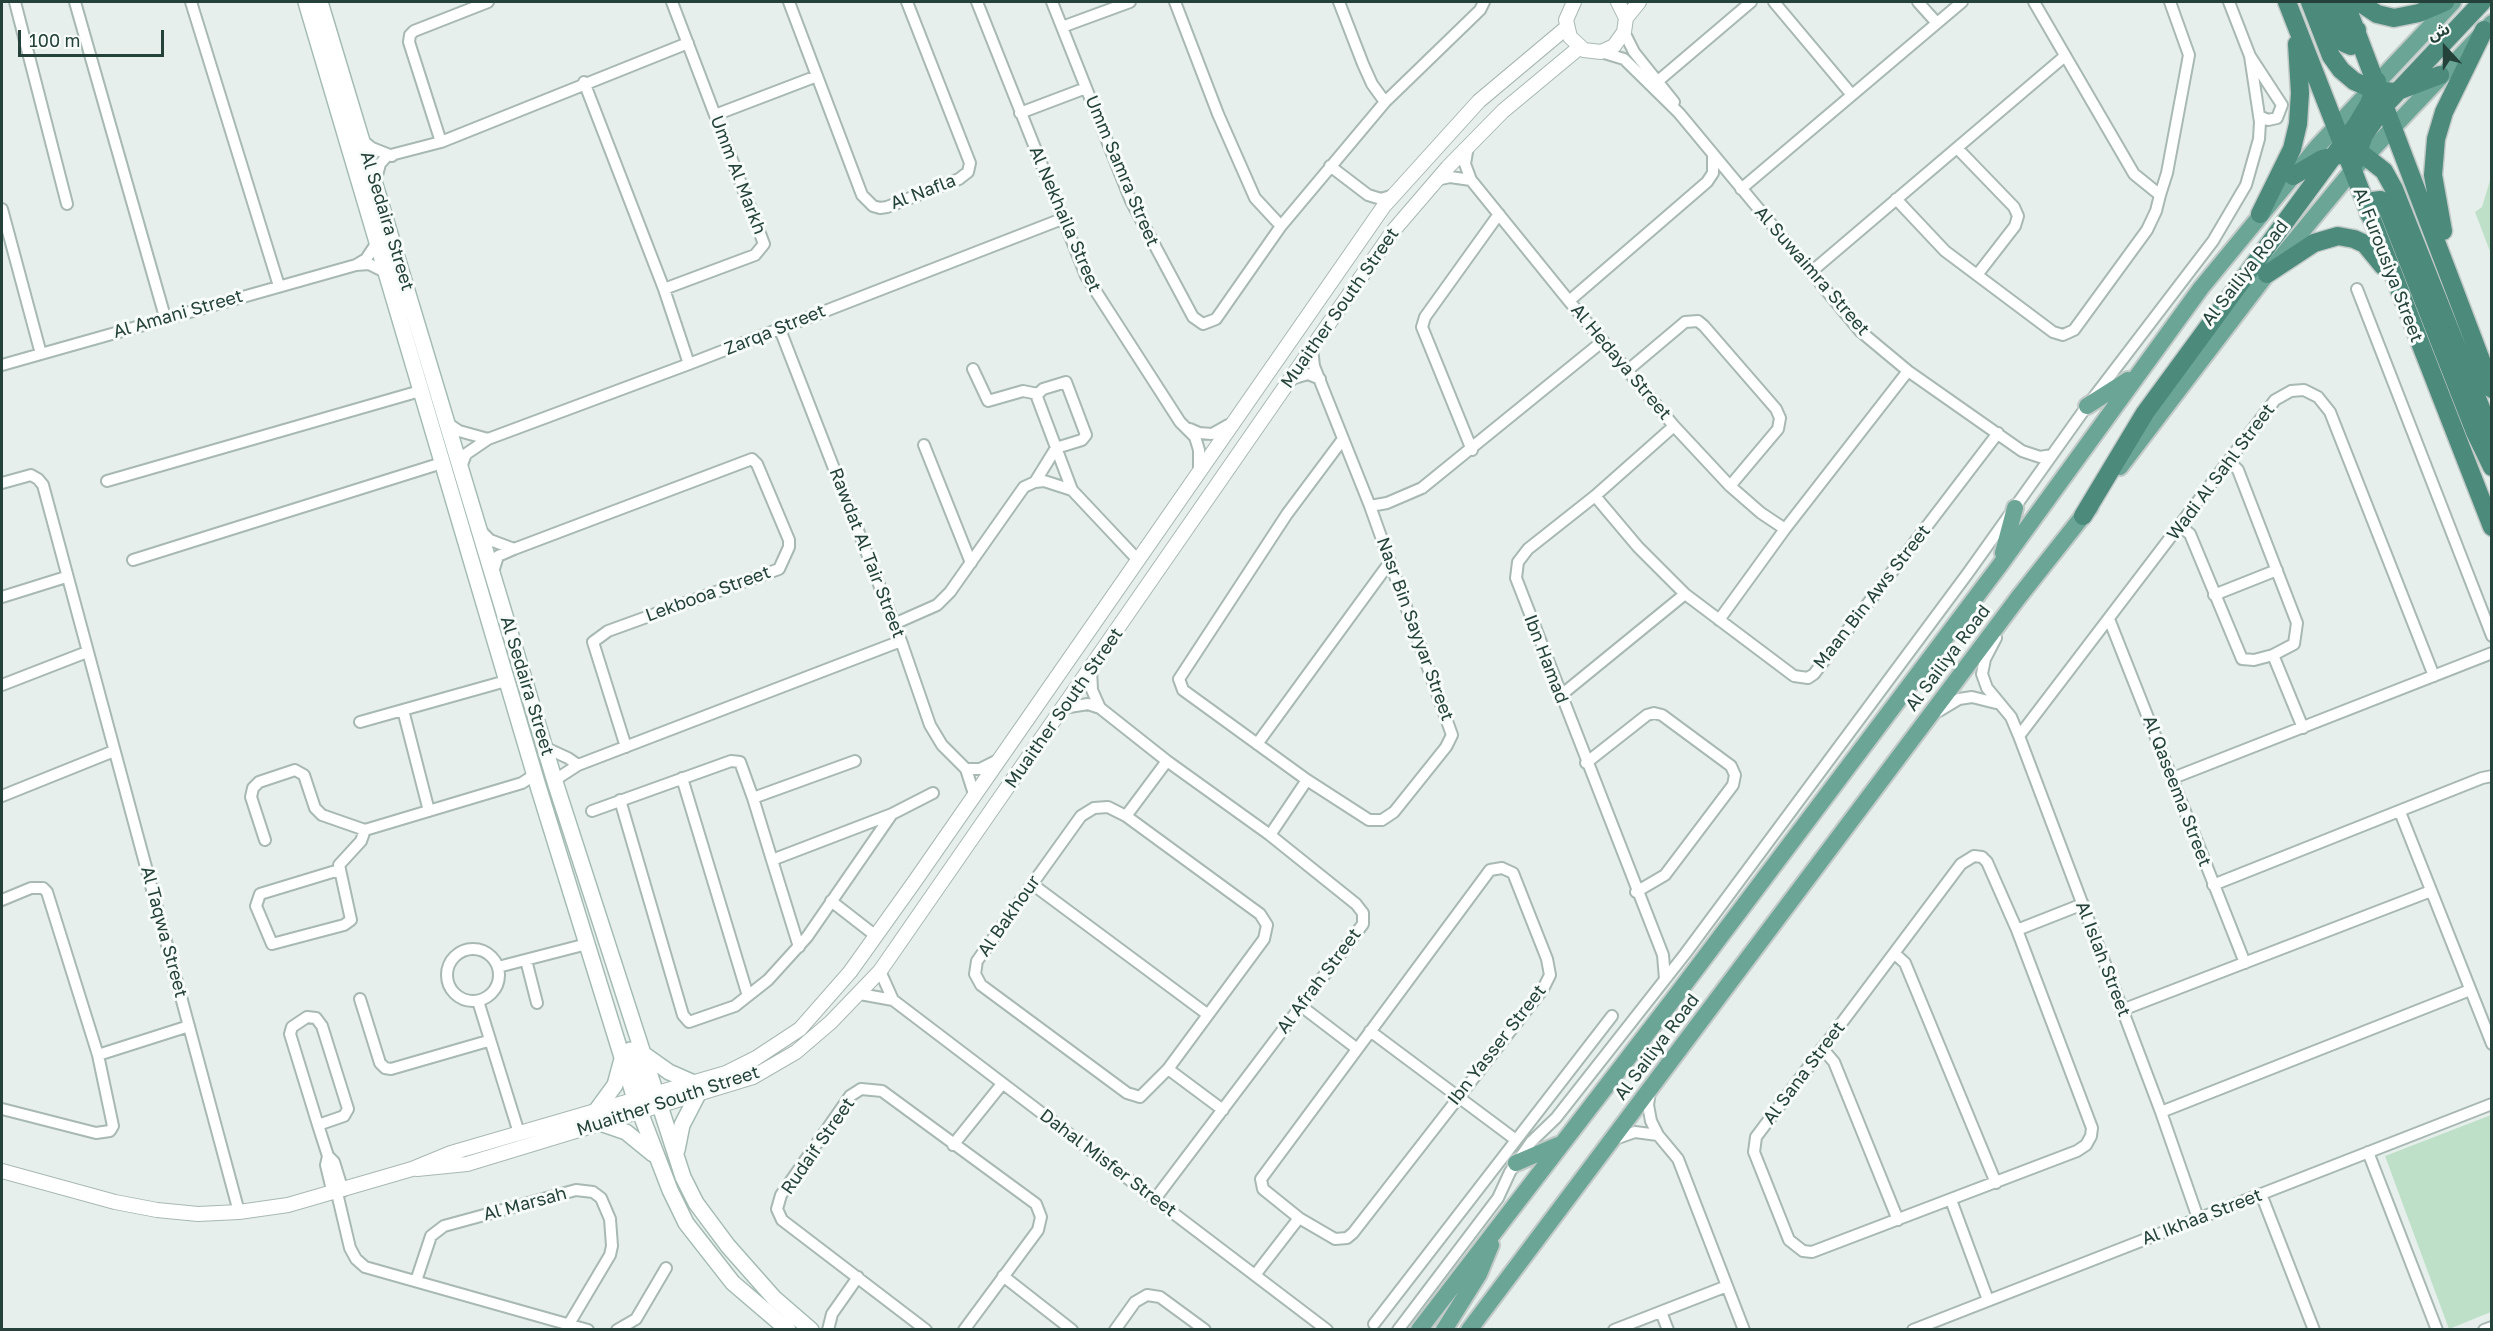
<!DOCTYPE html>
<html>
<head>
<meta charset="utf-8">
<style>
  body { margin:0 }
  #map { position:relative; width:2493px; height:1331px; overflow:hidden; background:#e6efeb; font-family:"Golos Text","Noto Sans Arabic",sans-serif }
  canvas { display:block }
  .frame { position:absolute; inset:0; border:3px solid #24423a; pointer-events:none }
  .north { position:absolute; left:2415px; top:18px; width:60px; height:60px; -webkit-text-stroke:4px #f7fbf9; paint-order:stroke; rotate:339deg; font-size:16px; font-weight:700; line-height:24px; text-align:center; color:#24423a }
  .north::after { content:''; display:block; margin:auto; width:21px; height:27px; background:#24423a; clip-path:polygon(50% 0,100% 100%,50% 72%,0 100%) }
  .scale { position:absolute; left:18px; top:30px; width:146px; height:27px; box-sizing:border-box; border:3px solid #24423a; border-top:0; padding-left:8px; font-size:18px; line-height:21px; white-space:nowrap; color:#24423a; -webkit-text-stroke:4px #f7fbf9; paint-order:stroke }
</style>
</head>
<body>
<div id="map">
<canvas width="2493" height="1331"></canvas>
<div class="frame"></div>
<div class="north">ش</div>
<div class="scale">100 m</div>
</div>
<script>
const context = document.querySelector('canvas').getContext('2d');
context.lineJoin = 'round';
function fill(path, color) { context.fillStyle = color; context.fill(path, 'evenodd'); }
const poly = rows => new Path2D(rows.map(r => 'M' + r).join(''));
function trace(path, color, width, dash) { context.strokeStyle = color; context.lineWidth = width; context.lineCap = dash ? 'butt' : 'round'; context.setLineDash(dash || []); context.stroke(path); }
function label(font, color, halo, rows, align = 'center') {
  context.font = font + ' "Golos Text",sans-serif'; context.lineWidth = 6; context.setLineDash([]); context.textBaseline = 'middle'; context.strokeStyle = halo; context.fillStyle = color; for (const [text, x, y, turn = 0] of rows) {
    context.save(); context.translate(x, y); context.rotate((+turn || 0) * Math.PI / 180); context.textAlign = isNaN(turn) ? turn : align; if (halo) context.strokeText(text, 0, 0); context.fillText(text, 0, 0); context.restore();
  }
}
const green = poly([
  [2491,177,2492,254,2491,254,2475,212,2482,207],
  [2491,1115,2491,1312,2449,1329,2385,1156]
]);
const minor = poly([
  [15,2,67,204],
  [75,2,165,317],
  [191,2,279,286],
  [789,2,862,195,873,206,880,208,887,207,959,179,968,172,970,163,907,2],
  [977,2,1086,276,1180,422,1195,437,1199,450,1199,469],
  [1052,2,1131,201,1193,317,1203,324,1216,319,1281,226,1385,102,1480,10,1484,2],
  [1175,2,1218,114,1255,198,1281,226],
  [1339,2,1363,64,1372,84,1385,102],
  [1774,2,1852,95],
  [1918,2,1936,22],
  [2229,2,2250,56,2282,105,2277,118,2268,120,2259,116],
  [1062,27,1130,2],
  [1624,32,1634,52,1674,102],
  [1601,52,1624,59,1679,113,1860,331,1908,371,2022,451,2040,457,2052,455],
  [1658,81,1751,2],
  [584,82,664,289,689,364],
  [1020,113,1086,88],
  [715,115,817,76],
  [363,141,372,148,392,156],
  [441,142,409,42,410,35,414,31,488,2],
  [1468,146,1465,164,1471,180,1569,301,1674,426,1730,486,1761,513,1785,529],
  [1957,148,2014,207,2018,216,2015,226,1977,275],
  [1330,166,1368,195,1381,199,1394,195],
  [376,179,380,164,387,156,441,142,688,43],
  [1436,180,1450,177,1471,180],
  [1741,189,1962,2],
  [2160,195,2167,173,2189,55,2170,2],
  [1896,199,1945,251,2053,332,2063,335,2074,330,2147,230,2156,211,2160,195,2134,174,2034,2],
  [2,209,41,354],
  [356,265,366,259,376,244],
  [1811,272,2065,56],
  [664,289,755,255,764,244,672,2],
  [2357,289,2492,636],
  [1569,301,1707,182,1713,173,1713,155],
  [779,327,901,641,930,725,942,745,966,769,974,794],
  [1312,349,1314,366,1370,506,1452,735,1446,747,1394,812,1382,820,1369,820,1307,780,1183,690,1179,679,1287,514,1343,439],
  [2,365,356,265,369,264,385,272],
  [973,369,988,401,1023,391,1038,394,1043,389,1066,382,1086,435,1082,440,1056,448,1035,482],
  [1628,370,1685,322,1698,321,1704,326,1776,409,1780,418,1778,429,1730,486],
  [1291,379,1308,374,1320,379],
  [1038,394,1037,397,1072,490],
  [447,423,459,431,488,439],
  [1190,429,1199,433,1212,434,1228,425],
  [924,445,971,563],
  [1472,450,1422,327,1425,317,1499,214],
  [461,467,466,454,488,439,689,364,1062,219],
  [107,481,420,391],
  [2,483,31,475,38,479,43,485,239,1212],
  [1595,496,1638,547,1685,594,1794,676,1808,678,1814,674,1998,433],
  [1370,506,1387,503,1422,488,1603,341],
  [2180,526,2190,534,2242,659,2254,660,2273,655,2294,644,2297,623,2238,470,2229,461],
  [481,531,490,540,514,549],
  [133,560,442,463],
  [493,572,498,556,514,549,752,459,757,464,789,540,789,547,779,569,608,631,593,642,626,747],
  [2214,595,2277,570],
  [2,597,66,577],
  [2109,619,2245,963],
  [1719,620,1785,529,1908,371],
  [894,624,937,605,950,592,1024,487,1035,482,1044,481,1072,490,1137,559],
  [1996,638,1985,659,1982,674,1987,688,2011,717,2019,736,2161,1112,2198,1218],
  [2273,655,2303,728],
  [1091,669,1092,690,1100,708],
  [2,685,87,652],
  [1560,696,1685,594],
  [1063,708,1088,704,1100,708,1167,761,1270,835,1356,904,1363,913,1363,924,1155,1199],
  [403,710,429,811],
  [1939,711,1959,699,1972,697,1996,703],
  [360,722,506,681],
  [2019,736,2275,400,2291,391,2304,390,2318,397,2330,412,2434,676],
  [1257,744,1390,562],
  [546,748,568,758,578,765],
  [855,761,753,798,772,860,892,814,933,793],
  [1586,763,1647,715,1654,713,1662,715,1731,766,1735,775,1733,785,1665,875,1636,892],
  [966,769,980,769,996,761],
  [682,778,748,996],
  [2173,778,2492,653],
  [556,785,558,778,578,765,901,641],
  [2,796,114,751],
  [620,800,683,1015,689,1022,735,1006,768,980,807,937,892,814],
  [1108,807,1126,816,1260,914,1267,925,1264,939,1168,1069,1140,1097,1127,1093,981,985,975,974,977,961,1081,816,1094,808,1108,807],
  [592,811,731,761,740,762,753,798],
  [2400,812,2492,1044],
  [1126,816,1167,761],
  [1270,835,1307,780],
  [265,840,251,797,253,788,259,782,295,770,304,775,315,808,322,815,365,830],
  [1974,856,1982,857,1987,862,2017,930,2092,1128,2091,1136,2086,1145,2077,1151,1812,1252,1803,1251,1789,1240,1754,1152,1756,1137,1961,864,1974,856],
  [772,860,799,947],
  [1502,868,1513,873,1547,959,1550,975,1543,989,1353,1233,1347,1238,1335,1239,1299,1218,1263,1189,1261,1179,1490,870,1502,868],
  [339,870,260,894,256,906,272,944,344,925,351,920,339,865,361,841,365,830,522,783,534,775],
  [1032,884,1207,1014],
  [2213,885,2482,778,2492,776],
  [2,900,31,888,43,888,47,892,98,1055,113,1126,110,1131,96,1133,2,1109],
  [831,901,876,936],
  [2017,930,2083,904],
  '447 975a26 26 0 1 1 52 0a26 26 0 1 1-52 0Z',
  [1894,953,1905,963,1996,1183],
  [526,960,537,1003],
  [498,967,587,944],
  [880,971,893,1000],
  [1665,979,1663,955,1516,578,1518,562,1528,549,1595,496,1674,426],
  [860,994,893,1000,1327,1330],
  [360,999,380,1063,385,1068,391,1069,488,1041],
  [478,1001,519,1133],
  [1301,1006,1356,1048],
  [2122,1010,2431,891],
  [1370,1031,1516,1140],
  [1822,1048,1834,1062,1898,1220],
  [98,1055,189,1026],
  [1168,1069,1223,1110],
  [1650,1091,1648,1105,1651,1121,1658,1135,1678,1159,1744,1330],
  [2161,1112,2470,990],
  [318,1125,344,1116,348,1109,322,1026,316,1018,307,1017,292,1027,290,1034,318,1125,328,1156,334,1162,343,1191],
  [1615,1139,1635,1132,1658,1135],
  [953,1145,1002,1084],
  [2368,1152,2437,1330],
  [328,1156,326,1165,333,1194],
  [337,1193,350,1248,356,1259,365,1267,588,1330],
  [2261,1194,2314,1330],
  [1951,1200,1988,1300],
  [1255,1275,1299,1218],
  [1003,1276,1072,1330],
  [416,1281,431,1236,444,1226,576,1190,593,1192,601,1198,610,1219,612,1246,610,1255,569,1324],
  [1661,1312,1668,1330],
  [1374,1324,1612,1016],
  [617,1330,636,1319,666,1268],
  [828,1330,832,1314,858,1277],
  [926,1330,782,1220,777,1209,781,1195,850,1096,861,1089,882,1091,1036,1204,1041,1217,1038,1230,964,1330],
  [1115,1330,1135,1302,1147,1295,1160,1297,1205,1330],
  [1398,1330,1498,1198,1510,1172,1531,1142,1556,1118,1685,954,1968,573,2087,406,2213,241,2246,185,2259,139,2260,122,2250,56],
  [1614,1330,1727,1286],
  [1913,1330,2492,1104],
  [2484,1330,2492,1327]
]);
const tertiary = poly([
  [1574,2,1566,20,1570,37,1584,50,1601,52,1614,46,1624,32,1626,18,1618,2],
  [1626,18,1639,2],
  [417,1169,467,1164,753,1077,796,1052,831,1022,880,971,1393,231,1448,167,1503,111,1580,47],
  [2,1171,115,1202,157,1210,198,1214,239,1212,288,1205,412,1169,451,1153,726,1073,756,1058,800,1029,850,972,915,881,1384,206,1479,101,1566,28]
]);
const secondary = poly([
  [306,2,538,786,635,1099,670,1190,686,1223,733,1283,788,1330],
  [320,2,556,785,683,1177,696,1203,728,1246,774,1298,811,1330],
  [630,1050,646,1096,653,1103,661,1105],
  [645,1055,669,1072,694,1083],
  [596,1111,615,1085,622,1059],
  [600,1123,626,1132,653,1154],
  [677,1150,682,1125,697,1096]
]);
const primary = poly([
  [2087,406,2128,380],
  [2120,467,2267,274,2352,171,2492,23],
  [2003,553,2015,508],
  [1516,1163,1558,1145],
  [1419,1330,1675,997,2000,565,2201,288,2317,147,2453,2],
  [1444,1330,1479,1274,1491,1245],
  [1469,1330,2018,598,2090,507]
]);
const trunk = poly([
  [2287,2,2492,527],
  [2310,2,2331,56,2341,70,2354,81,2374,90,2395,92,2440,75],
  [2326,2,2344,43,2351,46,2355,44,2357,30],
  [2345,2,2492,389],
  [2359,2,2377,14,2394,18,2419,13,2445,2],
  [2354,164,2364,135,2386,104,2482,2],
  [2293,176,2322,159,2349,153,2365,156,2384,171,2394,189,2492,436],
  [2260,214,2292,149,2298,124,2300,93,2297,44],
  [2369,214,2373,201,2381,200,2386,205,2475,432,2492,467],
  [2443,231,2433,175,2436,139,2444,112,2484,30],
  [2267,274,2314,243,2338,236,2354,239,2365,244,2383,266],
  [2083,516,2145,413,2357,124,2369,104,2377,81]
]);
const streetNames = [
  ["Umm Samra Street",1122,171,67],
  ["Umm Al Markh",738,175,69],
  ["Al Nafla",923,192,-21],
  ["Al Nekhaila Street",1065,219,67],
  ["Al Sedaira Street",387,221,73],
  ["Al Furousiya Street",2388,265,69],
  ["Al Suwaimra Street",1812,271,49],
  ["Al Sailiya Road",2245,273,-52],
  ["Muaither South Street",1340,308,-55],
  ["Al Amani Street",178,314,-16],
  ["Zarqa Street",775,330,-22],
  ["Al Hedaya Street",1621,362,50],
  ["Wadi Al Sahl Street",2221,472,-53],
  ["Rawdat Al Tair Street",867,553,69],
  ["Lekbooa Street",708,594,-20],
  ["Maan Bin Aws Street",1872,597,-52],
  ["Nasr Bin Sayyar Street",1415,629,70],
  ["Al Sailiya Road",1948,658,-53],
  ["Ibn Hamad",1546,659,69],
  ["Al Sedaira Street",527,686,73],
  ["Muaither South Street",1064,708,-55],
  ["Al Qaseema Street",2177,791,69],
  ["Al Bakhour",1009,916,-55],
  ["Al Taqwa Street",164,932,75],
  ["Al Islah Street",2103,959,69],
  ["Al Afrah Street",1319,981,-53],
  ["Ibn Yasser Street",1497,1045,-52],
  ["Al Sailiya Road",1657,1047,-53],
  ["Al Sana Street",1804,1073,-53],
  ["Muaither South Street",668,1101,-18],
  ["Rudaif Street",818,1146,-55],
  ["Dahal Misfer Street",1108,1163,37],
  ["Al Marsah",525,1204,-15],
  ["Al Ikhaa Street",2202,1217,-21]
];
fill(green, '#bfe0c8');
trace(minor, '#a8b8b2', 14);
trace(tertiary, '#a8b8b2', 16);
trace(secondary, '#a4bbb3', 18);
trace(primary, '#c2cac8', 20);
trace(trunk, '#c2cac8', 21);
trace(minor, '#fff', 10);
trace(tertiary, '#fff', 14);
trace(secondary, '#fff', 15);
trace(primary, '#6aa596', 16);
trace(trunk, '#4c8a7c', 18);
label('18px', '#24423a', '#f7fbf9', streetNames);
</script>
</body>
</html>
